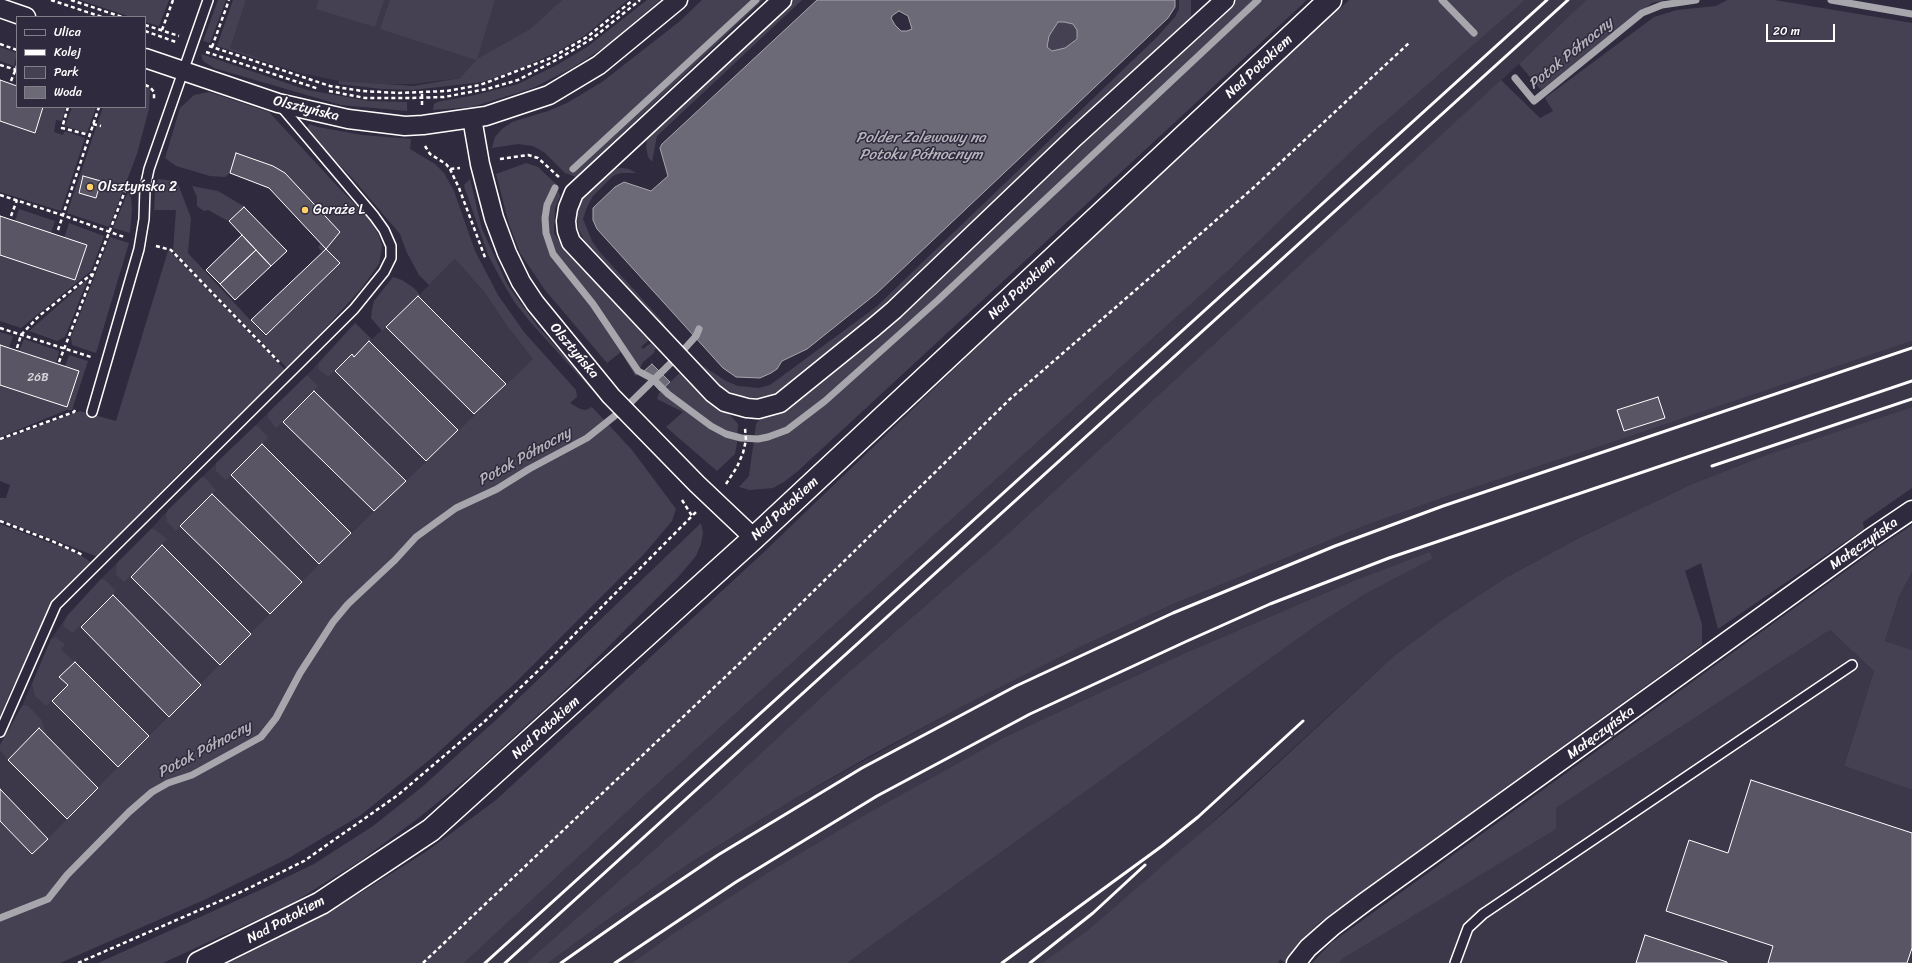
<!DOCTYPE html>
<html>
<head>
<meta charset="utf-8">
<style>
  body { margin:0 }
  #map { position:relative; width:1912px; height:963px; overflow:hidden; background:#2f2a3d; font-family:Sriracha,sans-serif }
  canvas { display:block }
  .legend { position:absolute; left:16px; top:16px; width:130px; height:92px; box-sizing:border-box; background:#2f2a3d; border:1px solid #827f8b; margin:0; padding:5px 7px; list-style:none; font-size:12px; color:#fff }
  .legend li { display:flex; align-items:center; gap:8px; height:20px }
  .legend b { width:20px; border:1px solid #827f8b }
  .scale { position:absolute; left:1766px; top:24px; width:69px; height:18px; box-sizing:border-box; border:2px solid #fff; border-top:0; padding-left:5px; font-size:12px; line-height:14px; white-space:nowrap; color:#fff; -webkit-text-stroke:3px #2f2a3d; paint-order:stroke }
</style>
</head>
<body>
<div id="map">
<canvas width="1912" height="963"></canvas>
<ul class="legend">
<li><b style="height:5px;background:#2f2a3d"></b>Ulica</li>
<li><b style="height:5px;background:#fff"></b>Kolej</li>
<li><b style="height:11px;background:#464152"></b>Park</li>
<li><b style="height:11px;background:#6d6a77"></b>Woda</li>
</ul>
<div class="scale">20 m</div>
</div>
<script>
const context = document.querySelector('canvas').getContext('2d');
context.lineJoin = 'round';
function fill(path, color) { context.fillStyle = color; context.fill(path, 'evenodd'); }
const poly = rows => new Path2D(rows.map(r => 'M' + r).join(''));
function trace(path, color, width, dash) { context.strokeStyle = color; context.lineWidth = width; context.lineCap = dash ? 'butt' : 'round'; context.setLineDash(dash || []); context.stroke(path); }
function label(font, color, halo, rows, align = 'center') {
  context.font = font + ' Sriracha,sans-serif'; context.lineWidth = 3; context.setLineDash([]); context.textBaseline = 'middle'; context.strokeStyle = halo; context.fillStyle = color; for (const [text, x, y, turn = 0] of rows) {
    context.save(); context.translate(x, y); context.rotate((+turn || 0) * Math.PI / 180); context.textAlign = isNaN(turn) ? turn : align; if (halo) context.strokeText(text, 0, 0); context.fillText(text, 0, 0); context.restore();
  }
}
const built = poly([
  [246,0,562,0,530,29,476,60,460,78,415,84,377,84,339,81,300,73,229,48],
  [1525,0,1586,0,1519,64,1000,541,842,678,717,794,526,963,464,963,645,795,1231,268,1356,147],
  [455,259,485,293,507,326,533,359,319,564,32,854,0,821,0,745,22,706,51,639,67,616,101,579,151,529,168,510,307,375,355,323,372,339,418,296],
  [1912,341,1912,407,1769,454,1692,484,1579,538,1507,577,1449,615,1394,656,1183,849,1088,930,1042,963,847,963,1314,627,1429,552,1353,581,1176,657,1003,738,868,813,772,870,671,935,632,963,548,963,604,922,690,863,791,801,961,707,1080,647,1171,605,1364,526,1448,496,1619,440],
  [1912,572,1912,650,1885,641,1899,597],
  [1830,630,1874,671,1844,766,1912,790,1912,963,1340,963,1342,959,1556,808]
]);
const green = poly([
  [80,0,169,0,159,26,145,22,145,17,131,17],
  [218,0,226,0,210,43,203,41],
  [233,0,246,0,230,48,300,73,217,46],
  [319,0,384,0,375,27,316,9],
  [390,0,495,0,477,59,530,29,562,0,628,0,584,36,555,53,521,68,482,82,413,90,382,89,339,84,339,81,414,86,460,78,476,60,380,29],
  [647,0,660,0,606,46,572,68,533,88,472,107,433,110,434,104,437,102,475,95,518,84,557,65,587,47],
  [702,0,763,0,576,177,565,173,545,153,533,146,518,144,492,148,495,137,502,129,512,122,548,111,567,103,602,82,680,21],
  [792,0,802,0,657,136,652,162,648,157,646,146,647,138,653,128],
  [1179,0,1191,0,1191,16,1184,23,885,310,782,390,770,395,757,398,741,396,718,387,703,366,726,381,738,386,759,388,770,385,876,307,1157,37,1175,17,1179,9],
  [1234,0,1307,0,798,471,784,482,773,488,750,490,739,487,749,476,755,432,756,424,760,419,785,410,895,321,930,289],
  [1349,0,1525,0,1356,147,1231,268,645,795,464,963,225,963,274,940,341,905,427,851,496,800,764,552,1054,273],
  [1586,0,1665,0,1652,3,1541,90,1519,64],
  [1727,0,1774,0,1912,23,1912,341,1619,440,1448,496,1364,526,1171,605,1080,647,961,707,868,757,791,801,690,863,604,922,548,963,526,963,717,794,842,678,1000,541,1501,80,1540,118,1553,111,1545,98,1654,17,1677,10,1716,6],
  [1058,22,1064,22,1073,24,1077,30,1076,39,1065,48,1052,51,1047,47,1049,36],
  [0,47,17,53,14,66,0,61],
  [201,54,307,90,369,101,407,102,407,111,341,105,214,68,203,61],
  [145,87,150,89,149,109,137,154,109,227,67,213,103,107,145,107],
  [209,92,269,112,339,188,369,218,379,236,382,246,379,264,361,289,288,369,173,251,176,210,154,210,155,192,158,179,175,181,178,184,191,218,188,253,265,336,332,264,318,247,333,232,273,168,236,153,230,173,225,177,210,176,176,166,165,158,180,108,194,95],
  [43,107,66,107,62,121,56,120,54,132,63,135,65,131,85,138,61,211,0,192,0,121,34,133],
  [72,107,96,107,87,133,65,126],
  [309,124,318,127,362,135,411,139,410,149,435,164,444,173,454,191,475,251,498,295,524,332,576,390,577,397,570,403,580,409,586,410,592,407,632,450,676,509,672,521,645,553,512,686,433,757,361,815,289,858,204,900,60,963,0,963,0,821,32,854,319,564,533,359,507,326,485,293,455,259,429,285,419,275,407,253,400,234,353,179,306,130],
  [526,163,538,167,556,184,560,196,555,208,554,233,562,245,651,338,641,347,643,349,651,343,656,348,653,354,643,362,636,377,621,352,607,363,545,290,520,253,509,224,496,174],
  [622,168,629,169,636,173,621,173,613,176,593,196,587,207,583,219,592,241,599,251,663,322,666,328,621,285,584,240,578,228,577,209,585,193,609,169],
  [470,179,482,229,507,284,538,327,593,387,591,389,532,324,515,303,503,283,488,255,465,189,464,185],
  [192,186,218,191,245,207,228,221,208,210,204,211,197,206,197,197],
  [128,192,131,197,132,209,130,233,113,228],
  [19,209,55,221,51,233,15,221],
  [69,223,104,236,91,271,21,328,0,321,0,255,75,280,87,245,64,238],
  [110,237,129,243,96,353,72,345,71,337],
  [168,251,170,251,286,371,184,468,98,557,0,519,0,498,6,498,10,485,0,481,0,441,80,411,116,421],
  [393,277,402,280,414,288,420,295,382,331,371,318,372,309,374,301],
  [88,279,65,337,57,341,29,331],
  [355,323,371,339,354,357,352,354,328,377,318,369,319,363],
  [0,332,13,336,9,348,19,351,24,339,59,351,56,364,65,366,69,355,88,361,72,410,67,410,0,437],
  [680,373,716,408,729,414,738,424,737,443,735,454,717,471,666,427,683,412,657,399,660,391],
  [307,375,318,386,276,428,268,418,268,413],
  [1912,407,1912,488,1863,522,1864,529,1718,629,1701,563,1685,571,1702,624,1702,645,1320,922,1299,942,1285,963,1280,959,1278,963,1042,963,1088,930,1233,805,1394,656,1449,615,1507,577,1579,538,1692,484,1769,454],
  [255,426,258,426,268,438,226,480,216,471,216,463],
  [202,477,205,478,216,490,176,531,167,522,166,515,168,510],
  [701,523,703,533,701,544,696,556,679,576,563,692,474,773,416,820,360,861,291,904,163,963,98,963,260,890,314,864,373,826,422,787,498,718],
  [0,524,64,548,82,556,96,566,56,609,12,688,0,717],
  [1912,525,1912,572,1899,597,1885,641,1912,650,1912,790,1844,766,1874,671,1830,630,1556,808,1556,829,1342,959,1340,963,1312,963,1331,943,1876,549],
  [151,529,154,529,167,539,124,582,116,574,117,563],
  [1429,552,1433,558,1365,594,1314,627,847,963,632,963,671,935,772,870,868,813,1003,738,1176,657,1353,581],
  [101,579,105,580,116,591,72,633,63,626,67,616],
  [56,638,65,644,61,650,75,662,59,677,68,685,46,706,35,696,32,684,51,639],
  [27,705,41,719,47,736,39,728,8,760,0,750,0,745,22,706]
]);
const water = poly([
  [817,0,1175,0,1175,7,1168,18,877,293,807,349,782,361,777,369,771,373,760,378,736,377,723,368,597,229,593,220,593,208,615,187,624,182,651,191,668,176,660,148,662,144,817,0],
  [899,11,908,16,912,29,907,31,901,31,895,25,891,18,893,15,899,11],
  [1058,22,1064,22,1073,24,1077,30,1077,39,1065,48,1052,51,1047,47,1049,36,1058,22],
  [652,364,659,371,662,368,665,371,662,374,670,382,660,391,643,372,652,364]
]);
const stream = poly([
  [1442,0,1474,33],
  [1831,0,1912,14],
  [1515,78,1534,101,1642,13,1662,5,1696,0],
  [573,169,756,0],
  [555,188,547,205,545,218,546,233,553,254,593,304,638,371,653,379,668,394,711,426,726,434,741,438,758,439,768,437,787,430,825,401,938,300,1258,0],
  [0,918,48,899,67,875,129,812,152,792,168,783,192,775,261,737,276,718,300,673,333,622,348,604,395,560,416,537,456,508,497,489,529,469,587,438,627,406,678,356,696,336,699,329]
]);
const building = poly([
  [0,80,17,86,17,107,43,107,35,133,0,121,0,80],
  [236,153,273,166,285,173,340,232,326,249,269,188,230,173,236,153],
  [83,176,101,181,96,198,79,193,83,176],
  [244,207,287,251,271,266,229,221,244,207],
  [0,216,87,245,75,280,0,255,0,216],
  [242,235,256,250,220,284,206,270,242,235],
  [326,249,340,263,266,335,251,320,326,249],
  [256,250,271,266,235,300,220,284,256,250],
  [418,296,506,384,474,414,386,327,418,296],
  [369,341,458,430,426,461,335,371,352,354,354,357,369,341],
  [0,345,79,371,67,407,0,385,0,345],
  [314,391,406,481,374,511,283,422,314,391],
  [1658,397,1665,418,1624,431,1617,410,1658,397],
  [262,444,351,533,319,564,231,475,262,444],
  [212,494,302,582,270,614,180,526,212,494],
  [162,545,251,634,220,665,131,577,162,545],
  [113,595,201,685,169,717,81,627,113,595],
  [75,662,149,736,118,767,52,701,68,685,59,677,75,662],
  [39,728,98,788,67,819,8,760,39,728],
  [1751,780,1912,833,1912,948,1907,963,1768,963,1773,946,1666,911,1689,840,1728,853,1751,780],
  [0,789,48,839,32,854,0,821,0,789],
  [1645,935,1727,962,1727,963,1636,963,1645,935]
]);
const path = poly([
  [51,0,102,17],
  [71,0,122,17],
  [145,25,179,36],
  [162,30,173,0],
  [145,31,176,42],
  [0,44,17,50],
  [209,46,330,86,362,91,399,93,447,91,480,85,551,58,587,37,633,0],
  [212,47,229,0],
  [206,52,319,89],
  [0,65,17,70],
  [11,81,17,66],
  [145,85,150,87,154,92,154,101],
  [329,91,365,98,411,98,444,97,487,89,518,80,558,59,593,38,640,0],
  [422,105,422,93],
  [68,107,62,128,89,135],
  [93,124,101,126],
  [425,146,430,154,446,164,450,169,460,168],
  [500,159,528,155,538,158,560,178],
  [450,169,459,188,486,260],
  [0,195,62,215,124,237],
  [11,216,17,200],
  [58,230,99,107],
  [156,246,171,250,279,362],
  [0,328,91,357],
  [17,348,21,335,39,316,92,274],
  [59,362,127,186],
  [0,439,74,412,75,410],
  [726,484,737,467,743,453,746,440,745,428],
  [682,500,692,516],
  [0,521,52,541,83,555],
  [78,963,243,891,304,861,398,795,485,721,540,669,696,512],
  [423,963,743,660,1010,399,1252,189,1410,42]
]);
const lane = poly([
  [92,412,139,249,144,219,145,188,149,169,208,0],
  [0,732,56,605,354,309,384,272,391,258,391,246,384,230,374,216,280,105],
  [1455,963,1468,928,1483,914,1852,665]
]);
const street = poly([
  [782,0,574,193,568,208,566,221,567,231,571,242,713,393,725,402,747,408,758,409,780,403,874,327,894,310,1075,137,1225,0],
  [0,8,26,17],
  [145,58,278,103,348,119,405,126,423,125,486,116,549,95,599,65,678,0],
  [472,118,480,164,494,218,507,253,521,282,535,303,611,396,697,484,754,538],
  [1296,963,1308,948,1333,926,1365,902,1869,539,1912,510]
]);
const secondary = poly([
  [199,963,321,903,431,830,754,538,1330,0]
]);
const rail = poly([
  [1712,466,1912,399],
  [485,963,1547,0],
  [505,963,1568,0],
  [561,963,642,906,718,855,862,768,1016,686,1173,613,1335,546,1443,506,1912,348],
  [615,963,736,882,877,796,1030,714,1185,642,1270,604,1389,558,1912,381],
  [1002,963,1162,846,1198,817,1303,721],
  [1030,963,1093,913,1145,865]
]);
const markers = [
  [90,187,4,"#ffd166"],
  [305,210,4,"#ffd166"]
];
const numberNames = [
  ["26B",38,378]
];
const streetNames = [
  ["Nad Potokiem",1259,67,-43],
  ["Olsztyńska",306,109,14],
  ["Nad Potokiem",1022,288,-43],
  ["Olsztyńska",574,351,50],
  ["Nad Potokiem",785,509,-43],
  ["Małęczyńska",1864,544,-35],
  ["Nad Potokiem",546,728,-42],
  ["Małęczyńska",1601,733,-36],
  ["Nad Potokiem",286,920,-28]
];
const poiNames = [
  ["Olsztyńska 2",98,187],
  ["Garaże L",313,210]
];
const waterNames = [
  ["Potok Północny",1571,54,-39],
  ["Polder Zalewowy na",921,138],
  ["Potoku Północnym",921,155],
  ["Potok Północny",525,457,-29],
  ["Potok Północny",205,750,-28]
];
fill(built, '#3c3749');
fill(green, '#464152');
fill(water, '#6d6a77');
trace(water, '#a7a6ad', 1);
trace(stream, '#a7a6ad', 7);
fill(building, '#595564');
trace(building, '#fff', 1);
trace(lane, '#fff', 12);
trace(street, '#fff', 21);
trace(secondary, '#fff', 25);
trace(path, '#fff', 2.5, [4, 3]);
trace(lane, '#2f2a3d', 9);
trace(street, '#2f2a3d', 18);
trace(secondary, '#2f2a3d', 22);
trace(rail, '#fff', 3);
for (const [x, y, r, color] of markers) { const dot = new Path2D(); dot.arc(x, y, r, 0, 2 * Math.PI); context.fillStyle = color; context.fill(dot); trace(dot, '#2f2a3d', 1.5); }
label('12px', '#d6d4d8', null, numberNames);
label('14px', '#fff', '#2f2a3d', streetNames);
label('14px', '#fff', '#2f2a3d', poiNames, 'left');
label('italic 15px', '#b6b4bb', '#2f2a3d', waterNames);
</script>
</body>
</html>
